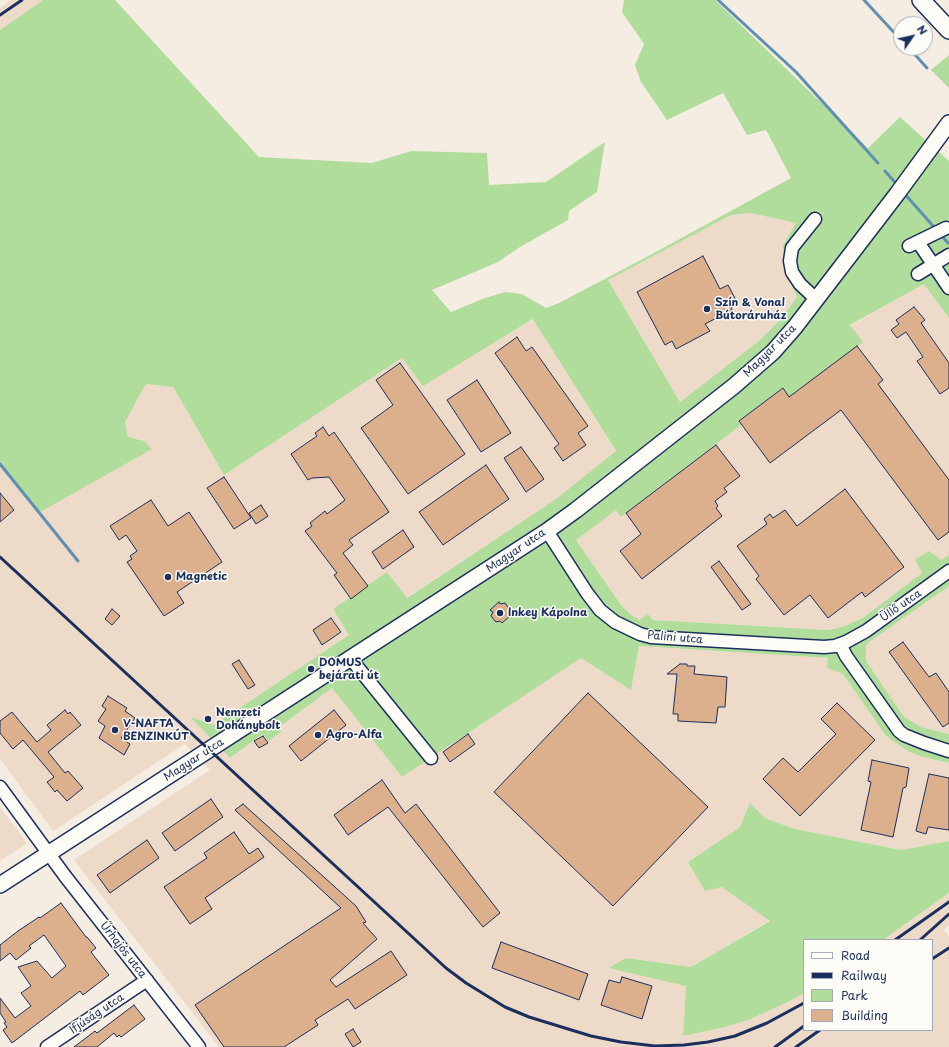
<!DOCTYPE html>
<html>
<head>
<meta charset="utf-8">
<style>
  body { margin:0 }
  #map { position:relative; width:949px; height:1047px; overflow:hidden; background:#f6ede2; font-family:"Playpen Sans",sans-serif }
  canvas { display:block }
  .legend { position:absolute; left:803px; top:939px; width:130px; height:92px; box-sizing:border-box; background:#fdfcf7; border:1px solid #a3aaba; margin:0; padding:5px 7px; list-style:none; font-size:12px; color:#1b2f5e }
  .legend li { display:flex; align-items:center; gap:8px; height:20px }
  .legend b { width:20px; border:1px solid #a3aaba }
  .north { position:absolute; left:893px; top:16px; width:40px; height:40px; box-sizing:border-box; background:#fdfcf7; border:1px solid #a3aaba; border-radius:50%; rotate:56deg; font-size:11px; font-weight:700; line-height:16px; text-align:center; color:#1b2f5e }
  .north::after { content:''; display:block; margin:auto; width:14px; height:18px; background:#1b2f5e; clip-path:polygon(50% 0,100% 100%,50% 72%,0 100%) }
</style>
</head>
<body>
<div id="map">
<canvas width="949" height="1047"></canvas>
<ul class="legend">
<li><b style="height:5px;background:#fdfcf7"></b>Road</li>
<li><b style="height:5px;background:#1b2f5e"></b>Railway</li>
<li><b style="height:11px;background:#b0dd9c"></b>Park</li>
<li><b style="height:11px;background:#dcaf8d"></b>Building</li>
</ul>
<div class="north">N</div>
</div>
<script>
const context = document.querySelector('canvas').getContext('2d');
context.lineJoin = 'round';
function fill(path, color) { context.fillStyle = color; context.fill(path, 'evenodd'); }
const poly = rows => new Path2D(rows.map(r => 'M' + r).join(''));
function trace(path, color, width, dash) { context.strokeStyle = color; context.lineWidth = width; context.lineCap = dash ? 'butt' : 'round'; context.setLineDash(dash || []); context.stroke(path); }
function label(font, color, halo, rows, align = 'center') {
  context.font = font + ' "Playpen Sans",sans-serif'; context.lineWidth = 3; context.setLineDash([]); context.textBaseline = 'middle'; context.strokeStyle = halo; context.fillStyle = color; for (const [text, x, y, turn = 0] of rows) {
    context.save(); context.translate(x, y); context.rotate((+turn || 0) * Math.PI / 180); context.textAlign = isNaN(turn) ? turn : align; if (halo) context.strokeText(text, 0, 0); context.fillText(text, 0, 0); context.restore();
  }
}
const built = poly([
  [11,0,43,0,0,30,0,8],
  [750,213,797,223,783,245,784,264,786,273,797,297,779,321,760,340,680,402,608,280,731,215],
  [925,283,949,318,949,555,941,560,935,557,915,560,922,573,864,617,845,626,829,630,653,620,648,614,639,620,630,614,621,605,576,540,616,509,741,425,739,421,783,388,789,396,862,342,850,326],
  [534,319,616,452,556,499,406,598,387,572,333,609,350,635,214,725,191,718,230,758,264,734,281,733,278,727,332,688,402,777,581,658,631,689,639,646,829,658,827,668,843,674,886,736,923,757,949,763,949,841,901,850,795,829,765,818,740,827,688,862,770,920,691,967,626,958,686,986,683,1036,725,1027,751,1019,790,1001,804,993,804,1030,932,1030,932,940,883,940,949,893,949,925,944,930,949,937,949,1047,219,1047,74,860,210,770,185,744,53,831,0,759,0,464,40,511,144,441,128,437,125,422,146,384,173,387,224,475,402,358,423,385],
  [949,586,949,734,921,727,904,717,866,661,866,647,868,643],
  [0,807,27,843,0,861]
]);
const green = poly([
  [43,0,115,0,259,157,372,163,411,151,487,153,489,185,546,182,605,142,597,192,569,211,568,220,520,247,498,262,432,290,451,312,485,298,505,292,522,294,546,308,559,303,654,253,791,178,766,130,747,135,723,93,667,120,641,82,635,65,644,44,622,12,624,0,715,0,868,148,900,117,949,161,949,318,924,284,850,325,863,342,789,397,783,388,739,421,741,425,626,513,621,517,616,510,576,540,621,605,630,614,639,620,648,614,653,620,829,630,845,626,864,617,922,573,915,560,929,551,941,560,949,555,949,586,868,643,866,647,866,661,904,717,921,727,949,734,949,763,923,757,908,751,886,736,843,674,827,668,828,658,639,646,631,690,581,658,402,777,332,688,279,727,281,732,268,741,263,734,230,758,190,717,214,725,349,635,333,609,387,572,407,598,556,499,616,451,533,319,423,386,402,358,224,475,173,387,146,384,125,422,128,437,144,441,152,449,40,512,0,464,0,30],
  [750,213,796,223,783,245,784,264,786,273,797,297,779,321,760,340,680,402,608,280,731,215],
  [949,55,949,88,931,70],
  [750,803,765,818,795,829,901,850,949,841,949,893,883,940,804,940,804,993,790,1001,751,1019,725,1027,683,1036,686,986,609,968,626,958,691,967,770,921,722,887,705,891,688,862,740,827]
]);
const stream = poly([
  [718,0,796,72,878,163],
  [864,0,901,40],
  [909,48,927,68],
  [885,171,898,186],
  [903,192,934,227],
  [941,235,948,243],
  [0,464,78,561]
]);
const building = poly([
  [703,256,720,289,728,285,738,304,731,308,732,310,705,324,710,331,676,349,672,341,665,345,637,292,703,256],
  [914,307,925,320,921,323,949,363,949,388,940,394,917,361,923,357,906,332,897,338,891,330,899,324,896,320,914,307],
  [517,337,526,351,532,347,588,426,578,433,586,445,563,461,554,448,559,444,495,353,517,337],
  [857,346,883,380,878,384,949,480,949,532,938,540,841,410,770,463,739,421,783,388,789,397,857,346],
  [400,363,465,454,408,494,361,428,393,405,376,380,400,363],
  [477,380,511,433,481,452,447,400,477,380],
  [323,427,329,436,334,432,389,512,349,540,353,545,343,553,368,586,351,599,334,575,337,573,305,531,312,526,310,523,325,511,327,514,345,500,329,477,312,478,308,480,291,454,317,436,315,433,323,427],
  [716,445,740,476,724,488,727,492,715,501,718,506,716,508,722,516,642,579,620,551,641,534,626,513,716,445],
  [521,447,544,479,526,492,504,458,521,447],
  [486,465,509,499,443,545,419,512,486,465],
  [224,477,251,518,234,529,207,488,224,477],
  [845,489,904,567,865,597,862,592,828,618,810,595,784,615,756,579,759,576,737,546,767,524,764,519,770,514,773,518,785,510,797,526,845,489],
  [0,493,14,510,0,522,0,493],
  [151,500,168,526,189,512,222,562,177,592,184,603,164,616,127,562,132,559,130,556,137,551,126,535,119,540,110,526,151,500],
  [261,505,268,516,256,524,249,513,261,505],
  [403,530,414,547,383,569,372,552,403,530],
  [719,561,751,604,742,610,711,567,719,561],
  [499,602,500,604,505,603,509,609,508,614,510,616,502,623,500,621,496,622,491,616,493,612,490,610,499,602],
  [112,609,120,616,112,625,105,619,112,609],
  [331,618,341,632,322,645,313,630,331,618],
  [903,642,929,677,936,673,949,692,949,723,943,727,889,652,903,642],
  [239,660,255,685,248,689,232,664,239,660],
  [680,664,687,664,687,666,695,666,694,674,727,677,725,707,718,707,716,723,678,721,678,714,673,714,677,674,667,674,680,664],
  [588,693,708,807,613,906,494,792,588,693],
  [108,696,127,708,125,711,135,718,121,738,130,744,124,755,99,738,105,726,98,721,106,709,102,706,108,696],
  [837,703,875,740,800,816,763,779,783,758,798,772,836,734,821,719,837,703],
  [65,710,68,714,70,712,81,725,48,752,65,773,68,771,83,788,67,801,57,790,55,792,47,782,54,777,23,740,13,749,0,733,0,721,12,712,37,742,51,730,47,725,65,710],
  [334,710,346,725,301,761,289,746,334,710],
  [468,734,475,744,450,762,443,752,468,734],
  [263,736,268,743,259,748,254,741,263,736],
  [872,760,909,768,906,787,903,788,893,837,861,830,871,782,868,781,872,760],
  [929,774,949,778,949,830,928,827,926,834,916,831,929,774],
  [382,780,405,813,416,804,500,913,483,927,388,807,348,835,334,815,382,780],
  [211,799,223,817,175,851,162,833,211,799],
  [243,804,356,906,366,922,363,923,377,939,330,980,336,987,391,951,407,975,355,1009,348,999,315,1020,318,1025,284,1047,224,1047,195,1005,341,908,235,810,243,804],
  [234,832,249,854,258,848,264,857,205,898,212,909,190,924,164,887,207,858,204,853,234,832],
  [147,840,159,858,110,893,97,875,147,840],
  [61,903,86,937,87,937,96,948,91,952,109,975,83,995,80,991,12,1043,3,1030,7,1027,4,1023,6,1022,0,1013,0,998,15,1018,31,1006,21,993,31,986,18,967,37,961,52,978,66,966,44,935,29,946,31,948,16,960,10,953,0,961,0,945,18,931,39,917,40,918,61,903],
  [501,942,588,974,579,1000,492,968,501,942],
  [622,977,652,986,642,1019,601,1005,609,980,620,983,622,977],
  [134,1005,145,1019,121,1037,119,1035,117,1037,114,1033,97,1047,74,1047,95,1031,97,1033,134,1005],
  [353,1029,361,1042,353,1047,345,1034,353,1029]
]);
const minor = poly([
  [815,219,795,244,792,248,790,261,792,272,800,284,817,300],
  [918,242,949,288],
  [909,246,946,228],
  [918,274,949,255],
  [547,531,587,593,600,610,615,622,640,634,651,637,824,647,835,646,846,642,866,631,949,571],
  [840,644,846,656,899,731,904,735,924,743,949,751],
  [351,659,431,758],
  [0,787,65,876,199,1047],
  [47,1047,147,980]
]);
const major = poly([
  [0,885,547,531,576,510,734,386,773,352,795,327,897,194,949,123]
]);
const highway = poly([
  [921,0,949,30]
]);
const rail = poly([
  [0,15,22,0],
  [0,557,446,968,466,983,505,1007,529,1017,591,1036,621,1042,655,1046,684,1045,708,1042,735,1036,767,1023,804,1003],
  [895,940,949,902],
  [920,940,949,914],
  [932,959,949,948],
  [775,1047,804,1026],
  [796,1047,820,1030]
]);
const markers = [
  [707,309,4,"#1b2f5e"],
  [168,577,4,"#1b2f5e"],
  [500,613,4,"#1b2f5e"],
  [311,669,4,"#1b2f5e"],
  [208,719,4,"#1b2f5e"],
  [115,730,4,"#1b2f5e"],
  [318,735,4,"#1b2f5e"]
];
const poiNames = [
  ["Szín & Vonal",715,303],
  ["Bútoráruház",715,316],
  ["Magnetic",176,577],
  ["Inkey Kápolna",508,613],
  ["DOMUS",319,663],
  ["bejárati út",319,676],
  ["Nemzeti",216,713],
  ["Dohánybolt",216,726],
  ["V-NAFTA",123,724],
  ["BENZINKÚT",123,737],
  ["Agro-Alfa",326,735]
];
const streetNames = [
  ["Magyar utca",770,351,-45],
  ["Magyar utca",516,551,-34],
  ["Üllő utca",901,606,-35],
  ["Palini utca",675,638,5],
  ["Magyar utca",194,760,-33],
  ["Űrhajós utca",123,950,52],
  ["Ifjúság utca",97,1014,-34]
];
fill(built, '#eedac8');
fill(green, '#b0dd9c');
trace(stream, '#5f90b4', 3);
fill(building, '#dcaf8d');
trace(building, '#1b2f5e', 1);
trace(minor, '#1b2f5e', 15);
trace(major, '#1b2f5e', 18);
trace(highway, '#1b2f5e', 20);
trace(minor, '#fdfcf7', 12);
trace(major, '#fdfcf7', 15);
trace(highway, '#fdfcf7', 17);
trace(rail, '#1b2f5e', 3);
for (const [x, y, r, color] of markers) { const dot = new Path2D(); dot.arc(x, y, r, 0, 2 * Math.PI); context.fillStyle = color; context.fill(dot); trace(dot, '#fdfcf7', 1.5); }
label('bold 11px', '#1b2f5e', '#fdfcf7', poiNames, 'left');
label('11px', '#1b2f5e', '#fdfcf7', streetNames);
</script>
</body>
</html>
